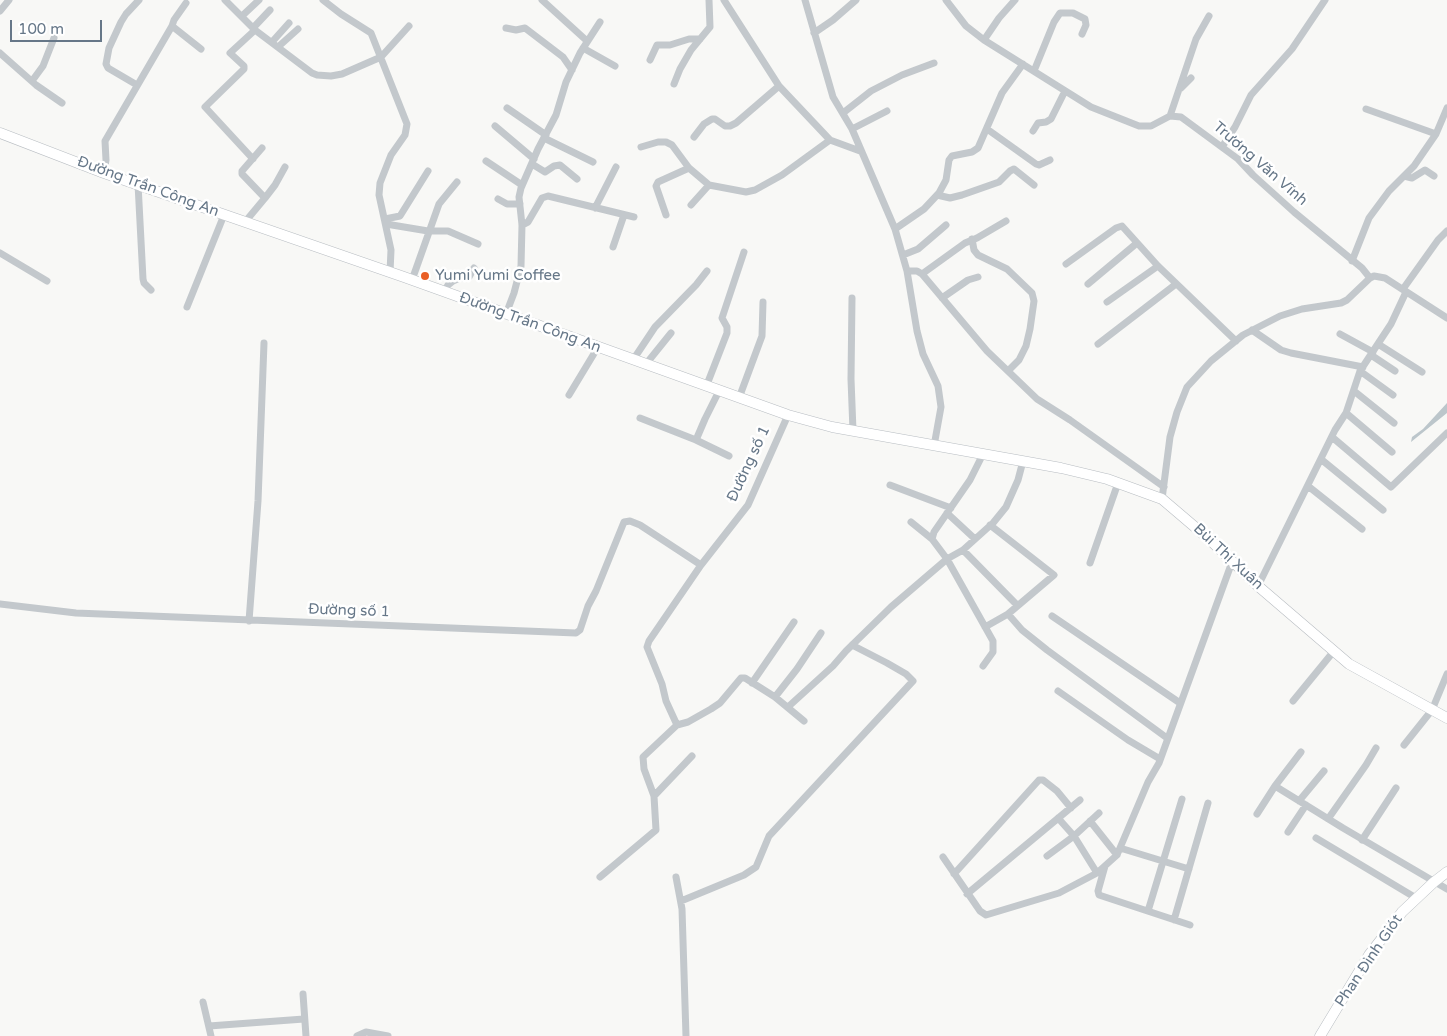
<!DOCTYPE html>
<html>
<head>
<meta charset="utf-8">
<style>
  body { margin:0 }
  #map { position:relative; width:1447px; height:1036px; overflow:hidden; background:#f8f8f6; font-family:"Varela Round",sans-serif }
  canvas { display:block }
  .scale { position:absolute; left:10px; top:20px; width:92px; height:22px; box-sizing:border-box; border:2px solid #678; border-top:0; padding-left:6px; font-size:15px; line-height:18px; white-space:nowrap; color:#678; -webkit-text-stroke:4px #fff; paint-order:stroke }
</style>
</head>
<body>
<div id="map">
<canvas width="1447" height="1036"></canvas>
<div class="scale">100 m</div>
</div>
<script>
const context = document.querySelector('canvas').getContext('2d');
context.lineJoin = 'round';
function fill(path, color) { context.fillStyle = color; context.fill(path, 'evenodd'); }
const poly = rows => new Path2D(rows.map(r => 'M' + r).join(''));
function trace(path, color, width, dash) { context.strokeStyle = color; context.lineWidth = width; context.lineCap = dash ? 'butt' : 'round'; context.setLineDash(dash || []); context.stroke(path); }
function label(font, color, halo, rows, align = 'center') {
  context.font = font + ' "Varela Round",sans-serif'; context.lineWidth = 5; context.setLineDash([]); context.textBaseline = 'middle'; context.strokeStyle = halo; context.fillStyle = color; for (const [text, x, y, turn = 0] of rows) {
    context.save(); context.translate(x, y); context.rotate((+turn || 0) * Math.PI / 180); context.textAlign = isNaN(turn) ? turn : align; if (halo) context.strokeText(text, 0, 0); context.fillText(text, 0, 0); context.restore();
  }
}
const water = poly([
  [1447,403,1447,413,1411,442,1412,437,1423,429]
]);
const street = poly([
  [225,0,255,30,230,53,244,66,244,69,205,107,253,159],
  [323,0,341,14,371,33,407,124,405,135,391,155,380,183,379,195,391,250,390,272],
  [542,0,587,41],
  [724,0,779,86,830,140,860,151],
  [805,0,833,97,852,129,895,229,907,271,917,331,923,354,938,386,941,407,934,446],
  [946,0,966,26,984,40,1091,107,1139,126,1151,126,1170,116,1181,117,1238,159,1253,175,1294,212,1362,268,1370,278],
  [0,11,9,0],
  [242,16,259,0],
  [172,26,201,49],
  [253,28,270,10],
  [506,28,516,30,525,28,563,57,572,70],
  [255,30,312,73,317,75,331,76,342,74,381,57,409,26],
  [814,33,833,20,856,0],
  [984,40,999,18,1015,0],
  [272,42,289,23],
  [278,47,298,29],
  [583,48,615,66],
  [0,53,36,85,62,103],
  [650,60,657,45,670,45,689,39,700,39],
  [1034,71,1054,22,1060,13,1073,13,1085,19,1086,25,1082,34],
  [32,81,43,66,54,38],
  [674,84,680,69,691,50,710,27,709,0],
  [137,85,108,68,106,64,109,48,121,22,126,14,139,0],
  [1181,88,1191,78],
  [507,108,546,135],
  [1366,109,1436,134],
  [843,113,871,91,902,75,934,63],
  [1170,116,1196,39,1209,16],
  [495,126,534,159],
  [852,129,887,111],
  [987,129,1036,164,1039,165,1050,160],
  [1033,131,1038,123,1046,122,1051,119,1065,91],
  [694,137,704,124,712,119,715,119,725,126,730,126,736,123,779,86],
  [544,138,593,162],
  [641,147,658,142,666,142,672,145,689,168,709,185,746,192,755,190,782,175,830,140],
  [1222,147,1235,127,1251,95,1292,49,1325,0],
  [486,161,522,185],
  [532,164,545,172,554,166,560,165,577,179],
  [104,173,106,160,105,141,172,26,174,20,186,3],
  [1404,176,1412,178,1425,170,1434,176],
  [138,184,143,279,144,283,151,290],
  [937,195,950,198,962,195,999,182,1010,171,1014,169,1034,185],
  [265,198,275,185,285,167],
  [498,199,507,204,520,204],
  [691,205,709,185],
  [595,208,616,167],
  [666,215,656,186,658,182,689,168],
  [385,219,400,216,428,171],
  [245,222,265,198,242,174,242,171,262,148],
  [386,224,428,231,448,231,478,244],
  [522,225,528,222,542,198,548,196,634,217],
  [895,229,924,209,939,193,946,180,949,160,952,156,972,152,978,148,1002,93,1023,64],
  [972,239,974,250,978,255,1007,269,1032,293,1034,301,1030,329,1026,346,1019,360,1008,371],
  [613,247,624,215],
  [0,253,47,281],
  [903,255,918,249,946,225],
  [1352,261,1369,218,1389,191,1414,166,1436,134,1447,108],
  [1066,264,1116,228,1122,226,1158,266,1236,341],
  [907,271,917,271,922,274,987,351,1037,399,1070,420,1164,487],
  [922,274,965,243,977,238,1006,221],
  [412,280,439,204,457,182],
  [1088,284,1137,243],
  [1403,289,1438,240,1447,231],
  [444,292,448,285,453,281,460,278,469,277,474,268],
  [852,298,851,379,853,431],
  [942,298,968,280,978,277],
  [1107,302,1158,266],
  [187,307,224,215],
  [506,314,514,293,521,266,522,225,519,197,521,188,538,149,556,115,566,82,580,53,600,22],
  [1252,330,1281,350,1291,353,1363,367],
  [1340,334,1373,352],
  [1098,344,1176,284],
  [1378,344,1422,372],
  [1371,355,1395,371],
  [633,360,655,327,696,285,707,271],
  [646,364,671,333],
  [1360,371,1393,395],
  [706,387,727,333,727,327,722,318,744,252],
  [1354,391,1394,423],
  [569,395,598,347],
  [739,398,762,336,763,302],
  [1346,413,1392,452],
  [640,418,696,440,705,419,719,391],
  [1332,437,1391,487,1447,433],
  [696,440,729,456],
  [983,454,970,480,934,532,932,539,947,559,993,641,993,652,983,666],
  [1322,460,1383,510],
  [890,485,951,508],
  [1308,486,1362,529],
  [1162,499,1170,437,1177,412,1187,387,1211,361,1243,335,1280,316,1302,309,1341,303,1347,300,1370,278,1374,276,1385,278,1447,318],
  [947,513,975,539],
  [911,522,932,539],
  [963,550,1017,605],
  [1090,563,1118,483],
  [1258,586,1335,430,1346,413,1360,371,1391,324,1406,292],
  [0,604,76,613,576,633,580,630,588,606,596,591,624,522,630,521,640,525,701,565,748,505,788,415],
  [1008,614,1022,630,1047,650,1167,738],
  [1052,616,1180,703],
  [249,621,258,501,264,343],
  [985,627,1008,614,1054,575,990,525],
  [752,683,794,622],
  [1058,691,1128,740,1160,759],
  [775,697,804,721],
  [1293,701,1334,651],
  [788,707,833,666,846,651,891,607,947,559,963,550,993,523,1006,507,1018,480,1023,461],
  [677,725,688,722,711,709,720,703,741,678,745,678,775,697,797,669,821,633],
  [1404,745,1432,710,1447,674],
  [1275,786,1343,828,1447,889],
  [654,796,692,756],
  [1299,801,1324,771],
  [1257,814,1275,786,1301,752],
  [1328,819,1366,765,1376,748],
  [1090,821,1117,855],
  [1288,832,1306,805],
  [1316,838,1416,898],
  [1362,840,1396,788],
  [1120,848,1189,869],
  [1047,856,1074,836,1058,818],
  [943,857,980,911,986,915,1059,893,1097,873,1117,855,1148,782,1159,763,1232,562],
  [1105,866,1098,891,1099,895,1190,925],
  [1097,873,1074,836,1099,813],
  [954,874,1039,780,1043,780,1057,791,1071,808],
  [600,877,656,830,654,796,644,769,643,757,677,725,666,701,662,684,647,647,649,641,701,565],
  [676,877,682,909,686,1036],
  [967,894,1080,800],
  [681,901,744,875,756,867,769,836,913,681,906,674,887,663,852,645],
  [1148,911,1182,799],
  [1174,920,1208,803],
  [303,994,306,1036],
  [203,1002,211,1036],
  [209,1026,304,1019],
  [357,1036,366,1032,388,1036]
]);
const secondary = poly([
  [0,133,104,173,404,277,788,415,832,427,1061,468,1107,479,1162,499,1209,539,1258,586,1349,664,1447,718],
  [1320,1036,1369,955,1394,923,1402,912,1434,882,1447,872]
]);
const markers = [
  [425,276,5,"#e95e25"]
];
const streetNames = [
  ["Trương Văn Vĩnh",1260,164,41],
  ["Đường Trần Công An",148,187,20],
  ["Đường Trần Công An",530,323,20],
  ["Đường số 1",749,464,-65],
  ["Bùi Thị Xuân",1228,557,43],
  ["Đường số 1",349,611,2],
  ["Phan Đình Giót",1369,961,-56]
];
const poiNames = [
  ["Yumi Yumi Coffee",435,276]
];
fill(water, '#bcc6cb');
trace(secondary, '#b8bdc2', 11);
trace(street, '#c3c8cc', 7);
trace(secondary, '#fff', 10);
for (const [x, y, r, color] of markers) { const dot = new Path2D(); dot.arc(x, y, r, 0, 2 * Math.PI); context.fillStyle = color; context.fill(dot); trace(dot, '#fff', 2); }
label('15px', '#678', '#fff', streetNames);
label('15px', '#678', '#fff', poiNames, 'left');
</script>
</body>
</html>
